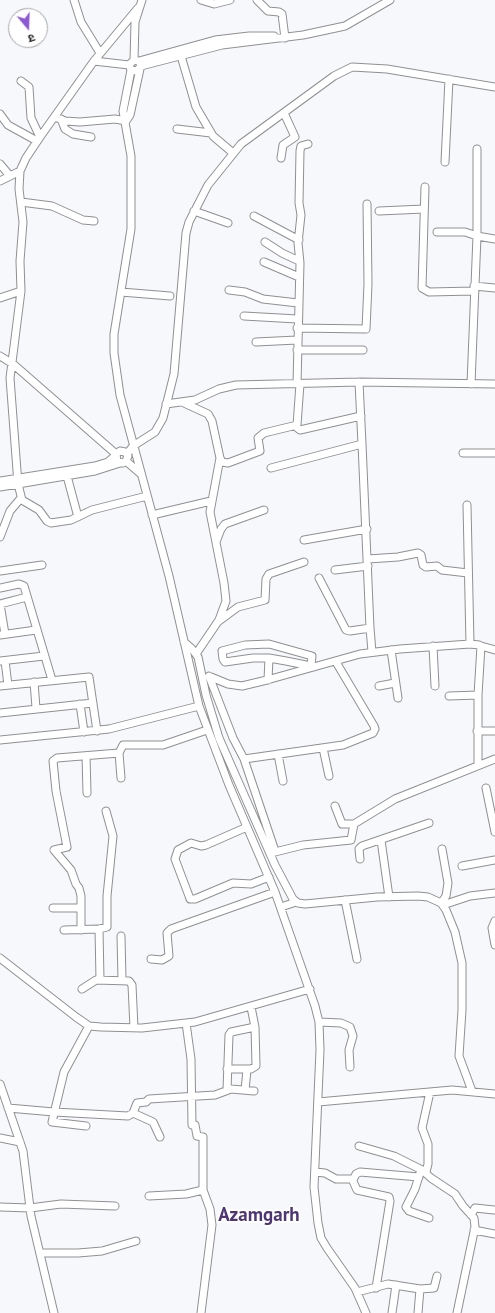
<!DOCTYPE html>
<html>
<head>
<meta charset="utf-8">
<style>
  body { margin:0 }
  #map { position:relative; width:495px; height:1313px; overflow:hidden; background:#f7f8fb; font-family:"PT Sans","Noto Sans Devanagari",sans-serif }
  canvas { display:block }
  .north { position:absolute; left:8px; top:8px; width:40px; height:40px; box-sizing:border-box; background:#fff; border:1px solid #a6a6a6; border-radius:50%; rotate:161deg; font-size:11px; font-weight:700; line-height:16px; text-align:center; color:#202021 }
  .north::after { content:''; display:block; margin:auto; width:14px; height:18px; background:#8b59d2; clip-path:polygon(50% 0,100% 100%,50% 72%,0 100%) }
</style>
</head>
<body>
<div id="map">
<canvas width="495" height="1313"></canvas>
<div class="north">उ</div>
</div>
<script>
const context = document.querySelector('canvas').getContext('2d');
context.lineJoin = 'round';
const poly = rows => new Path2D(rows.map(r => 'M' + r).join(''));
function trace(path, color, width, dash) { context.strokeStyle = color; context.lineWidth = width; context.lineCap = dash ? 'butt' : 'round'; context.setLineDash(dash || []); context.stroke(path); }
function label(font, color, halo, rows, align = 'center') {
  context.font = font + ' "PT Sans",sans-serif'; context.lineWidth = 3.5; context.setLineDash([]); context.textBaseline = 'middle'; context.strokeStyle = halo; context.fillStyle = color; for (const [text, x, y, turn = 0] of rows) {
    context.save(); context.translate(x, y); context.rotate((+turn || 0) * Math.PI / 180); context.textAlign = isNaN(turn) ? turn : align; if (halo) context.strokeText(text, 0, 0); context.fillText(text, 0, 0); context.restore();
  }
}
const minor = poly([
  [74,0,81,22,100,53],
  [201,0,214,4,230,0],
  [257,0,268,11,279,12,282,14,285,38],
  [181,56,196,107,213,136,233,153],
  [134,60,135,22,142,0],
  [94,61,129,65],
  [139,61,215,40,249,36,274,36],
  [141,66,139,61,134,60,129,65,131,70,137,71,141,66,222,45,303,35,345,26,390,0],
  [131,70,123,111,131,156,131,229,114,334,114,353,120,395,169,576,199,706,229,785,275,892,315,1006,319,1022,320,1050,314,1187,318,1223,321,1238,327,1248,355,1288,366,1313],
  [21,81,29,87,31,118,40,137],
  [0,114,8,125,37,141],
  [55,117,65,121,80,122,115,119,126,121],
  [61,119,65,129,73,134,91,137],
  [126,121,130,115,140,69],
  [177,129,211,133],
  [281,158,283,145,295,137,284,113],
  [445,162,449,79],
  [0,164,10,176],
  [0,181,20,171],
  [425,187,422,288,429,292,474,291],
  [21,202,52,206,83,220,94,221],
  [194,211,228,223],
  [379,211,424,209],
  [254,216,299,240],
  [437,232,465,232,477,236,495,239],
  [265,242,282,253,299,261],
  [264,262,299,277],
  [474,286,495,288],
  [229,290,245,292,263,299,298,303],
  [121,292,170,296],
  [0,298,21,291],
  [244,316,297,319],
  [297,328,366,329,368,284,367,204],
  [256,342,297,340],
  [297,350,363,350],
  [0,356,13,364,116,454,117,462,123,463,126,461,128,456,125,452,120,451,116,454],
  [297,384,300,263,298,243,301,215,299,203,300,151,301,146,308,144],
  [471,384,477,236,477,149],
  [184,403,208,414,212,421,220,458,222,462,228,463,260,451,258,438,264,433,297,425,300,384],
  [166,404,195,400,219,389,236,385,359,382,495,384],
  [295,426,300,430,361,416],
  [463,453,495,453],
  [127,454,133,446,155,432,163,418,174,374,186,233,189,222,208,185,241,144,334,76,352,67,387,69,495,87],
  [126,461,141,474],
  [271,468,362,444,359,382],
  [67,476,78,517],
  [0,481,95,466,108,462,115,456],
  [18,484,10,378,21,291,20,261,23,222,19,189,20,171,26,158,40,137,94,61,138,8],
  [18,484,22,500,39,510,47,521,51,523,71,520,92,510,147,496],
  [0,487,95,471,120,463],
  [467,505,470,644],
  [152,515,211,501],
  [0,537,10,511,21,498],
  [304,540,367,529],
  [216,542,221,529,225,524,264,510],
  [368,559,398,557,418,553,421,555,423,565,426,567,437,566,442,570,468,573],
  [335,570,368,566],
  [0,571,42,565],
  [319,578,346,630,350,631,370,628,362,444],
  [0,588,19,584,24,586,52,680],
  [0,604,5,634],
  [0,604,27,597],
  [219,621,238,607,265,600,266,579,269,574,304,562],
  [370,628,372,652],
  [0,635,36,630],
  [184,642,192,649,198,657,206,695,219,738,275,865,293,899,298,903,305,904,377,897,418,896,428,897,441,903,446,910,455,932,462,963,462,1010,459,1056,472,1091],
  [433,646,435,686],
  [481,646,495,650],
  [391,650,398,698],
  [196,654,219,620,226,601,224,583,210,512,220,458],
  [0,661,44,656],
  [5,661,8,685],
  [311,666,312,656,269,644,245,645,222,651,223,659,225,662,253,658,269,658,286,661,311,666,314,667],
  [209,676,233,738,244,759,343,745,373,733,375,729,374,726,336,662],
  [211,677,228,684,242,686,267,680,360,654,400,649,470,644,479,645,481,646,478,695,478,765],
  [268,680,269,658],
  [34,682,36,708],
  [0,686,89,677,97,731],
  [379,686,395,683],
  [449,696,478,695],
  [80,704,84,732],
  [0,713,93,703],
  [477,731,495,731],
  [0,740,109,729,199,706],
  [323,748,329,776],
  [278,754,283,781],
  [86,756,87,793],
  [244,759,275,851],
  [121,778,119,753,123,745,163,745,207,730],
  [486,788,495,832],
  [335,806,342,824,354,824],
  [247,827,206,845,201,846,191,843,178,850,175,859,189,896,190,899,195,899,233,883,251,884,269,877],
  [381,840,389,897],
  [271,853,303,845,351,840,354,824,395,799,495,759],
  [360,859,359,849,362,846,429,823],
  [462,866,495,860],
  [345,900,357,959],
  [441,903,446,896,448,883,442,849],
  [443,905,470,896,495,893],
  [281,907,296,902],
  [53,908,81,908],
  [495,921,492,928,495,945],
  [64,930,99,929],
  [81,930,81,896,79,888,76,884,71,870,54,850,67,847,56,791,53,761,57,758,119,753],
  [121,936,122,980],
  [0,958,76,1017,89,1026,101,1027,142,1028,195,1022,310,989],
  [151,959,162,960,169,956,167,933,171,929,275,892],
  [100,980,99,929,107,927,107,896,113,836,106,811],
  [82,989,96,980,129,981,132,985,134,1028],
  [319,1022,341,1023,350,1027,353,1036,349,1050,350,1067],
  [186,1023,191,1059,192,1125,195,1125,197,1136,203,1137,203,1190,210,1209,212,1225,201,1313],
  [227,1069,251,1069,256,1066,255,1027,251,1007],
  [0,1084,23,1151,31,1216,54,1313],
  [227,1090,229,1035,231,1032,255,1027],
  [245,1090,247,1070],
  [318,1102,452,1090,495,1094],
  [8,1108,54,1112,128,1116,133,1113,137,1103,146,1102,149,1099,215,1095,231,1089,254,1091],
  [133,1113,153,1122,160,1137],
  [86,1126,52,1122,64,1072,89,1026],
  [0,1138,20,1142],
  [359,1146,394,1156,422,1170,431,1178,455,1194,463,1206,474,1218,475,1227,457,1313],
  [315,1172,325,1173,336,1179,352,1179,357,1190,389,1197,390,1201,376,1288],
  [426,1172,428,1164,428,1144,422,1128,430,1092],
  [420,1173,415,1189,406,1207,409,1211,429,1218],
  [353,1180,356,1174,360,1172,419,1177],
  [149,1196,186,1194,203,1190],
  [0,1207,30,1208,61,1204,115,1206],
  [471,1215,475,1208,494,1210],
  [474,1230,495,1234],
  [40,1253,78,1253,102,1251,136,1241],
  [357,1292,388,1284,420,1289],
  [392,1313,396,1285],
  [418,1313,420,1289,434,1288,437,1276]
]);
const townNames = [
  ["Azamgarh",259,1216]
];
trace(minor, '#8f9092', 9);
trace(minor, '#fff', 7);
label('bold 19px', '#4d3672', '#fff', townNames);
</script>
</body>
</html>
